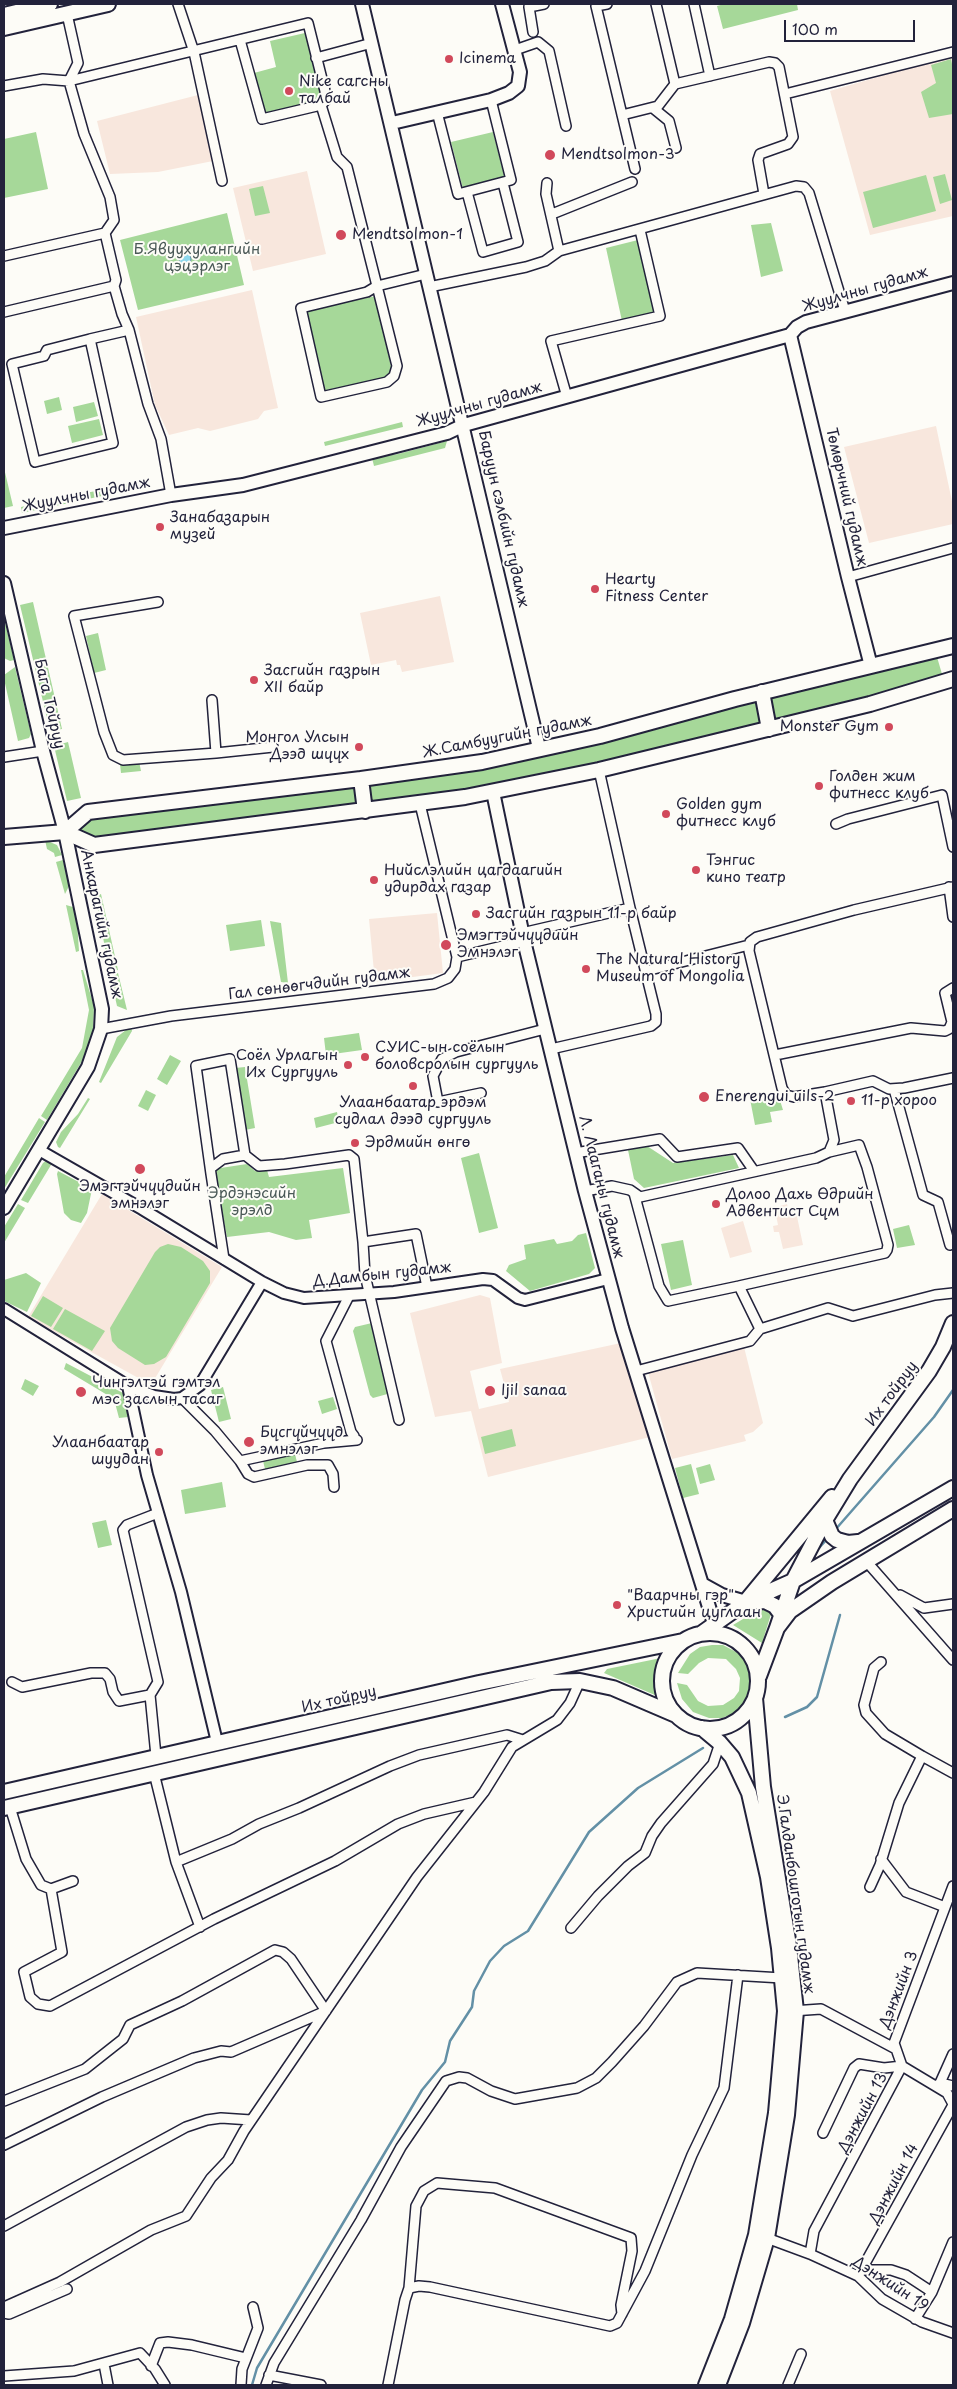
<!DOCTYPE html>
<html>
<head>
<meta charset="utf-8">
<style>
  body { margin:0 }
  #map { position:relative; width:957px; height:2389px; overflow:hidden; background:#fdfcf7; font-family:"Playpen Sans",sans-serif }
  canvas { display:block }
  .frame { position:absolute; inset:0; border:5px solid #22223b; pointer-events:none }
  .scale { position:absolute; left:784px; top:20px; width:131px; height:22px; box-sizing:border-box; border:2px solid #22223b; border-top:0; padding-left:6px; font-size:15px; line-height:18px; white-space:nowrap; color:#22223b; -webkit-text-stroke:4px #fdfcf7; paint-order:stroke }
</style>
</head>
<body>
<div id="map">
<canvas width="957" height="2389"></canvas>
<div class="frame"></div>
<div class="scale">100 m</div>
</div>
<script>
const context = document.querySelector('canvas').getContext('2d');
context.lineJoin = 'round';
function fill(path, color) { context.fillStyle = color; context.fill(path, 'evenodd'); }
const poly = rows => new Path2D(rows.map(r => 'M' + r).join(''));
function trace(path, color, width, dash) { context.strokeStyle = color; context.lineWidth = width; context.lineCap = dash ? 'butt' : 'round'; context.setLineDash(dash || []); context.stroke(path); }
function label(font, color, halo, rows, align = 'center') {
  context.font = font + ' "Playpen Sans",sans-serif'; context.lineWidth = 4; context.setLineDash([]); context.textBaseline = 'middle'; context.strokeStyle = halo; context.fillStyle = color; for (const [text, x, y, turn = 0] of rows) {
    context.save(); context.translate(x, y); context.rotate((+turn || 0) * Math.PI / 180); context.textAlign = isNaN(turn) ? turn : align; if (halo) context.strokeText(text, 0, 0); context.fillText(text, 0, 0); context.restore();
  }
}
const built = poly([
  [953,55,953,216,870,235,830,91],
  [198,95,213,161,158,172,110,174,97,121],
  [307,171,326,254,253,271,233,188],
  [252,290,278,408,264,411,258,419,210,431,198,428,169,435,155,405,136,317],
  [936,426,953,506,953,524,869,543,844,447],
  [440,596,454,662,402,672,400,665,397,665,396,660,371,665,360,613],
  [437,913,443,973,375,982,369,919],
  [102,1194,222,1267,151,1385,28,1317],
  [787,1204,788,1208,795,1207,803,1245,783,1249,779,1232,774,1232,773,1226,778,1225,775,1210,780,1209,780,1206],
  [743,1221,752,1252,730,1258,721,1228],
  [480,1295,490,1298,502,1363,470,1371,479,1409,509,1402,500,1369,621,1343,650,1437,488,1477,471,1411,435,1417,410,1313],
  [744,1347,763,1423,753,1432,744,1435,746,1441,672,1459,648,1372]
]);
const green = poly([
  [724,4,797,4,798,10,723,29,717,6],
  [305,33,322,100,265,115,254,73,276,67,270,41],
  [951,59,953,69,953,114,929,118,921,92,936,83,931,65],
  [36,132,48,189,4,198,4,139],
  [493,132,505,179,463,189,451,142],
  [945,174,952,200,940,204,933,177],
  [926,175,936,211,873,228,863,192],
  [263,186,270,213,255,216,249,189],
  [227,213,244,285,138,310,120,240],
  [771,223,783,271,761,277,751,225],
  [638,240,655,313,622,321,606,248],
  [376,296,393,376,322,391,304,311],
  [59,397,62,410,47,414,44,401],
  [94,402,98,416,76,422,73,407],
  [99,419,103,435,72,443,68,426],
  [402,422,403,427,325,446,324,442],
  [447,441,445,448,374,466,372,458,398,454],
  [4,468,13,506,4,508],
  [128,484,130,490,22,513,21,507],
  [33,602,62,729,50,731,20,605],
  [4,618,14,660,10,661,4,658],
  [98,633,106,670,94,673,86,636],
  [937,657,942,674,898,690,623,758,468,791,94,841,79,832,80,827,87,818,347,786,781,694],
  [15,667,31,734,29,738,18,741,4,679,4,675],
  [68,742,81,798,67,801,54,746],
  [139,761,141,771,121,773,120,764],
  [45,840,57,845,62,855,55,857,54,853,47,849],
  [63,860,69,886,65,894,56,862],
  [101,894,118,970,109,972,96,896],
  [66,905,73,907,77,922,79,951,76,952],
  [261,920,265,946,230,951,226,925],
  [270,921,281,923,288,983,281,982],
  [81,970,83,970,94,1006,93,1032,82,1061,47,1120,41,1116,82,1048,89,1010],
  [118,973,127,1010,117,1006,110,975],
  [131,1026,132,1031,101,1083,99,1082,117,1037],
  [359,1033,362,1050,326,1055,324,1038],
  [170,1055,181,1061,167,1085,157,1079],
  [245,1067,255,1128,245,1130,235,1068],
  [146,1090,156,1095,148,1111,138,1106],
  [778,1094,783,1110,770,1112,772,1122,755,1125,750,1099],
  [88,1098,90,1099,60,1148,58,1147,56,1142,61,1132,78,1114],
  [337,1112,339,1122,316,1128,314,1118],
  [39,1118,45,1122,4,1189,4,1177],
  [647,1146,673,1163,733,1155,739,1168,644,1188,634,1179,628,1150],
  [479,1153,498,1228,479,1233,461,1158],
  [47,1160,54,1160,28,1203,21,1200,43,1163],
  [247,1164,255,1171,267,1170,269,1177,343,1168,350,1213,309,1220,312,1238,296,1240,269,1232,227,1237,214,1169],
  [58,1171,92,1189,87,1213,81,1223,71,1220,64,1213,57,1174],
  [18,1204,25,1208,4,1243,4,1227],
  [909,1225,915,1245,897,1248,893,1229],
  [586,1233,595,1268,589,1274,530,1291,506,1271,509,1265,526,1259,524,1245,554,1239,557,1244,572,1241,578,1235],
  [683,1240,692,1285,671,1290,661,1244],
  [168,1244,181,1247,203,1261,210,1271,210,1283,166,1357,154,1364,145,1365,118,1348,112,1341,110,1328,155,1252,160,1247],
  [26,1273,41,1283,27,1312,4,1301,4,1280],
  [43,1296,63,1308,51,1327,31,1316],
  [65,1309,105,1331,92,1351,53,1329],
  [372,1323,391,1393,373,1398,370,1395,353,1331,355,1327],
  [66,1363,123,1393,128,1417,119,1418,114,1399,64,1369],
  [25,1379,39,1386,33,1396,21,1389],
  [223,1387,231,1419,219,1422,211,1390],
  [333,1397,337,1409,322,1414,318,1401],
  [512,1429,516,1446,485,1454,481,1437],
  [295,1454,298,1466,266,1473,263,1461],
  [691,1464,699,1494,683,1498,675,1468],
  [710,1464,715,1480,700,1484,696,1468],
  [222,1482,226,1507,185,1514,181,1490],
  [106,1520,112,1545,98,1548,92,1523],
  [768,1604,772,1611,762,1643,733,1625],
  [712,1645,723,1645,738,1653,746,1662,752,1678,749,1696,743,1706,734,1713,722,1718,709,1718,693,1712,682,1699,677,1683,687,1685,698,1701,708,1706,723,1705,734,1698,739,1691,740,1678,736,1669,726,1659,708,1658,699,1663,688,1674,678,1673,690,1654,700,1647],
  [661,1658,657,1696,604,1673,607,1669]
]);
const water = poly([
  '179 259a6 6 0 1 1 12 0a6 6 0 1 1-12 0Z'
]);
const stream = poly([
  [835,1530,934,1417,953,1390],
  [819,1548,828,1538],
  [785,1717,807,1707,817,1697,840,1615],
  [252,2385,257,2368,422,2090,445,2062,450,2041,472,2007,474,1991,490,1961,504,1946,528,1931,589,1832,638,1788,703,1748]
]);
const minor = poly([
  [178,4,194,52,222,181],
  [607,4,596,6,635,169],
  [656,4,675,84],
  [694,4,710,76],
  [67,14,78,63,69,81,84,134,110,197,114,220,105,233],
  [533,32,529,7,544,4],
  [515,50,538,42,549,51,566,126],
  [316,58,372,43],
  [4,86,43,79,69,81,308,23,327,99,321,105,262,119,240,40],
  [785,94,953,52],
  [321,105,337,157,347,167,377,286,397,366,394,376,387,382,321,397,301,308,367,292,377,286,426,274],
  [653,108,669,121,676,148],
  [437,112,458,194,511,180,491,100],
  [622,115,658,106,675,84,769,62,775,63,779,67,793,137,788,144,760,154,758,160,764,194],
  [547,183,546,194,559,251],
  [467,192,483,252,518,242,503,183],
  [552,214,632,182],
  [105,233,116,280,114,286,122,314,129,330,148,404,161,439,171,495],
  [4,256,105,233],
  [429,287,526,267,545,261,559,251,796,186,804,187,809,193,845,311],
  [4,312,114,286],
  [90,339,113,443,35,462,12,364,44,356,47,350,90,339,129,330],
  [567,397,551,341,660,316,640,230],
  [848,577,953,548],
  [158,602,74,616,104,732,113,755,123,760,216,753,212,700],
  [216,753,273,747],
  [4,757,43,751],
  [420,804,457,957],
  [836,824,848,819,942,795,953,847],
  [949,887,953,917],
  [522,933,630,908,599,770],
  [646,971,749,945],
  [101,1029,171,1016,434,984,448,978,455,969,457,957,524,941],
  [551,1049,651,1026,656,1022,656,1014,630,908],
  [775,1055,911,1028,945,1031,949,1029,952,1022,945,993,953,988],
  [894,1089,923,1195,938,1202,950,1245],
  [825,1092,873,1081,889,1089,904,1088,953,1078],
  [481,1093,438,1102,433,1076,442,1059,456,1052,545,1029],
  [575,1153,660,1139,677,1157,738,1148,754,1171],
  [245,1155,259,1166,285,1164,349,1155,354,1159,363,1242,416,1234,427,1287],
  [211,1168,223,1159,245,1155,230,1059,196,1066,211,1174,224,1259],
  [585,1191,612,1186,630,1190,640,1197,816,1158,829,1152,834,1140,825,1092,794,1097,786,1095,782,1088,749,951,750,942,757,937,854,910,953,887],
  [634,1193,659,1286,668,1301,739,1286,760,1329],
  [363,1242,365,1275,399,1420],
  [739,1286,885,1253,887,1250,888,1245,867,1167,859,1145,829,1152],
  [349,1296,326,1341,351,1432,354,1436],
  [636,1371,750,1341,760,1329,828,1308,853,1316,935,1295,953,1293],
  [182,1398,215,1431,240,1461,324,1443,357,1440],
  [240,1461,248,1474,254,1477,307,1465,328,1465,333,1474,334,1487],
  [866,1561,953,1660],
  [900,1595,924,1608,953,1604],
  [881,1662,874,1668,864,1705,866,1713,885,1734,922,1756],
  [12,1682,22,1687,91,1673,105,1673,110,1679,113,1692,119,1701,150,1695],
  [156,1756,150,1695,158,1682,123,1530,127,1525,158,1513],
  [154,1773,176,1862,200,1927],
  [10,1807,26,1859,41,1885,51,1889,73,1881],
  [881,1859,906,1892,945,1907],
  [176,1862,232,1839,259,1824,299,1808,390,1766,419,1755,507,1735,523,1740],
  [953,1886,894,2043,902,2066,947,2093,953,2104],
  [870,1887,880,1865,899,1803,922,1756,953,1773],
  [51,1889,62,1952,24,1972,30,1997,38,2004,50,2006,214,1919,335,1861,398,1824,424,1814,476,1802],
  [571,1928,598,1896,628,1866,645,1853,652,1836,661,1823,713,1764,720,1743],
  [792,2011,821,2009,894,2048],
  [940,2083,953,2086],
  [936,2086,940,2083,953,2054],
  [4,2101,85,2069,123,2039,130,2025,182,2001,275,1950,283,1952,291,1959,326,2011,231,2052,221,2051,194,2058,102,2097,4,2145],
  [4,2226,186,2127,207,2120,221,2118,251,2120],
  [764,2237,810,2254,858,2276,882,2299,922,2322,953,2333],
  [810,2254,814,2231,902,2066,884,2068,859,2064,854,2068,823,2133],
  [862,2270,891,2270,906,2275,932,2292],
  [858,2276,953,2105],
  [409,2288,416,2206,424,2191,437,2183,495,2188,631,2238,632,2251,621,2305,622,2314],
  [4,2307,60,2282,151,2230,186,2216,211,2178,228,2160,244,2131,417,1877,484,1792,512,1747,557,1720,570,1703,580,1681],
  [4,2313,9,2314,67,2289],
  [915,2319,932,2292,953,2242],
  [104,2364,108,2385],
  [151,2366,160,2343,168,2342,192,2345,246,2358],
  [269,2375,321,2385],
  [4,2376,74,2371,140,2353,155,2369,165,2385],
  [241,2385,242,2369,258,2328,253,2307],
  [266,2385,274,2363,361,2220,401,2147,446,2081,459,2077,467,2078,491,2091,515,2099,577,2088,596,2078,612,2062,644,2026,677,1982,697,1973,782,1978],
  [388,2385,405,2300,409,2288,419,2286,430,2287,610,2326,617,2323,645,2271,692,2155,724,2088,738,1975],
  [788,2385,801,2354]
]);
const tertiary = poly([
  [39,1150,142,1209,262,1282,284,1293,304,1298,394,1292,483,1279,493,1280,518,1298,525,1300,608,1279],
  [4,1309,128,1386,147,1475,181,1592,217,1742],
  [128,1386,154,1396,174,1399,182,1398,200,1385,262,1282]
]);
const secondary = poly([
  [362,4,539,748],
  [392,123,491,100,509,93,518,86,520,72,502,4],
  [790,335,848,577,871,666],
  [4,528,171,495,243,485,447,433,464,425,790,335,797,327,806,322,953,283],
  [4,583,43,751,65,832,102,1009,101,1029,88,1067,4,1208],
  [493,792,524,941,585,1191,622,1328,714,1623],
  [702,1584,722,1595,746,1602]
]);
const primary = poly([
  [762,692,769,729],
  [361,779,365,811],
  [65,832,88,812,361,779,482,762,600,736,735,699,953,646],
  [4,837,65,832,94,845,465,797,599,770,751,733,870,704,953,679],
  [825,1520,832,1536,837,1540,848,1543,858,1542],
  [747,1600,832,1497],
  [749,1602,765,1601,775,1606,781,1614],
  [777,1628,793,1581,825,1520,850,1479,929,1371,943,1347,953,1323],
  '662 1681a48 48 0 1 1 96 0a48 48 0 1 1-96 0Z',
  [702,1633,746,1602,793,1581,953,1488],
  [759,1676,777,1628,790,1611,832,1582,953,1509],
  [702,1728,720,1743,732,1757,749,1793,768,1877,779,1948,785,2011,776,2113,756,2235,732,2319,706,2385],
  [4,1792,479,1683,683,1641],
  [4,1808,551,1682,580,1681,613,1688,676,1715],
  [718,2385,742,2323,767,2238,787,2115,796,2011,789,1946,763,1787,755,1698]
]);
const trunk = poly([
  [4,15,50,4],
  [4,28,108,4]
]);
const markers = [
  [449,59,5,"#d1495b"],
  [289,91,5,"#d1495b"],
  [550,155,6,"#d1495b"],
  [341,235,6,"#d1495b"],
  [160,527,5,"#d1495b"],
  [595,589,5,"#d1495b"],
  [254,680,5,"#d1495b"],
  [889,727,5,"#d1495b"],
  [359,747,5,"#d1495b"],
  [819,786,5,"#d1495b"],
  [666,814,5,"#d1495b"],
  [696,870,5,"#d1495b"],
  [374,880,5,"#d1495b"],
  [476,914,5,"#d1495b"],
  [446,945,6,"#d1495b"],
  [586,969,5,"#d1495b"],
  [365,1057,5,"#d1495b"],
  [348,1065,5,"#d1495b"],
  [413,1086,5,"#d1495b"],
  [704,1097,6,"#d1495b"],
  [851,1101,5,"#d1495b"],
  [355,1143,5,"#d1495b"],
  [140,1169,6,"#d1495b"],
  [716,1204,5,"#d1495b"],
  [490,1391,6,"#d1495b"],
  [81,1392,6,"#d1495b"],
  [249,1442,6,"#d1495b"],
  [159,1452,5,"#d1495b"],
  [617,1605,5,"#d1495b"]
];
const poiNames = [
  ["Icinema",459,59],
  ["Nike сагсны",299,82],
  ["талбай",299,99],
  ["Mendtsolmon-3",561,155],
  ["Mendtsolmon-1",352,235],
  ["Занабазарын",170,518],
  ["музей",170,535],
  ["Hearty",605,580],
  ["Fitness Center",605,597],
  ["Засгийн газрын",264,671],
  ["XII байр",264,688],
  ["Monster Gym",879,727,"right"],
  ["Монгол Улсын",349,738,"right"],
  ["Дээд шүүх",349,755,"right"],
  ["Голден жим",829,777],
  ["фитнесс клуб",829,794],
  ["Golden gym",676,805],
  ["фитнесс клуб",676,822],
  ["Тэнгис",706,861],
  ["кино театр",706,878],
  ["Нийслэлийн цагдаагийн",384,871],
  ["удирдах газар",384,888],
  ["Засгийн газрын 11-р байр",486,914],
  ["Эмэгтэйчүүдийн",457,936],
  ["Эмнэлэг",457,953],
  ["The Natural History",596,960],
  ["Museum of Mongolia",596,977],
  ["СУИС-ын соёлын",375,1048],
  ["боловсролын сургууль",375,1065],
  ["Соёл Урлагын",338,1056,"right"],
  ["Их Сургууль",338,1073,"right"],
  ["Enerengui uils-2",715,1097],
  ["11-р хороо",861,1101],
  ["Улаанбаатар эрдэм",413,1103,"center"],
  ["судлал дээд сургууль",413,1120,"center"],
  ["Эрдмийн өнгө",365,1143],
  ["Эмэгтэйчүүдийн",140,1187,"center"],
  ["эмнэлэг",140,1204,"center"],
  ["Долоо Дахь Өдрийн",726,1195],
  ["Адвентист Сүм",726,1212],
  ["Чингэлтэй гэмтэл",92,1383],
  ["мэс заслын тасаг",92,1400],
  ["Ijil sanaa",501,1391],
  ["Бүсгүйчүүд",260,1433],
  ["эмнэлэг",260,1450],
  ["Улаанбаатар",149,1443,"right"],
  ["шуудан",149,1460,"right"],
  ["\"Ваарчны гэр\"",627,1596],
  ["Христийн цуглаан",627,1613]
];
const parkNames = [
  ["Б.Явуухулангийн",197,250],
  ["цэцэрлэг",197,267],
  ["Эрдэнэсийн",252,1194],
  ["эрэлд",252,1211]
];
const streetNames = [
  ["Жуулчны гудамж",865,290,-16],
  ["Жуулчны гудамж",479,405,-16],
  ["Жуулчны гудамж",86,495,-11],
  ["Төмөрчний гудамж",846,497,77],
  ["Баруун сэлбийн гудамж",503,519,77],
  ["Бага Тойруу",49,704,77],
  ["Ж.Самбуугийн гудамж",507,737,-11],
  ["Анкарагийн гудамж",101,924,78],
  ["Гал сөнөөгчдийн гудамж",319,984,-7],
  ["Л. Лааганы гудамж",601,1187,76],
  ["Д.Дамбын гудамж",382,1275,-6],
  ["Их тойруу",892,1394,-54],
  ["Их тойруу",339,1700,-13],
  ["Э.Галданбошготын гудамж",795,1894,82],
  ["Дэнжийн 3",899,1990,-69],
  ["Дэнжийн 13",863,2113,-62],
  ["Дэнжийн 14",894,2184,-62],
  ["Дэнжийн 19",890,2284,33]
];
fill(built, '#f8e7dd');
fill(green, '#a6d899');
fill(water, '#8ed9ee');
trace(water, '#6390a6', 1);
trace(stream, '#6390a6', 2.5);
trace(minor, '#22223b', 12);
trace(tertiary, '#22223b', 14);
trace(secondary, '#22223b', 16);
trace(primary, '#22223b', 18);
trace(trunk, '#22223b', 18);
trace(minor, '#fdfcf7', 9);
trace(tertiary, '#fdfcf7', 10);
trace(secondary, '#fdfcf7', 12);
trace(primary, '#fdfcf7', 14);
trace(trunk, '#fdfcf7', 14);
for (const [x, y, r, color] of markers) { const dot = new Path2D(); dot.arc(x, y, r, 0, 2 * Math.PI); context.fillStyle = color; context.fill(dot); trace(dot, '#fdfcf7', 2); }
label('15px', '#22223b', '#fdfcf7', poiNames, 'left');
label('15px', '#4a5957', '#fdfcf7', parkNames);
label('15px', '#22223b', '#fdfcf7', streetNames);
</script>
</body>
</html>
